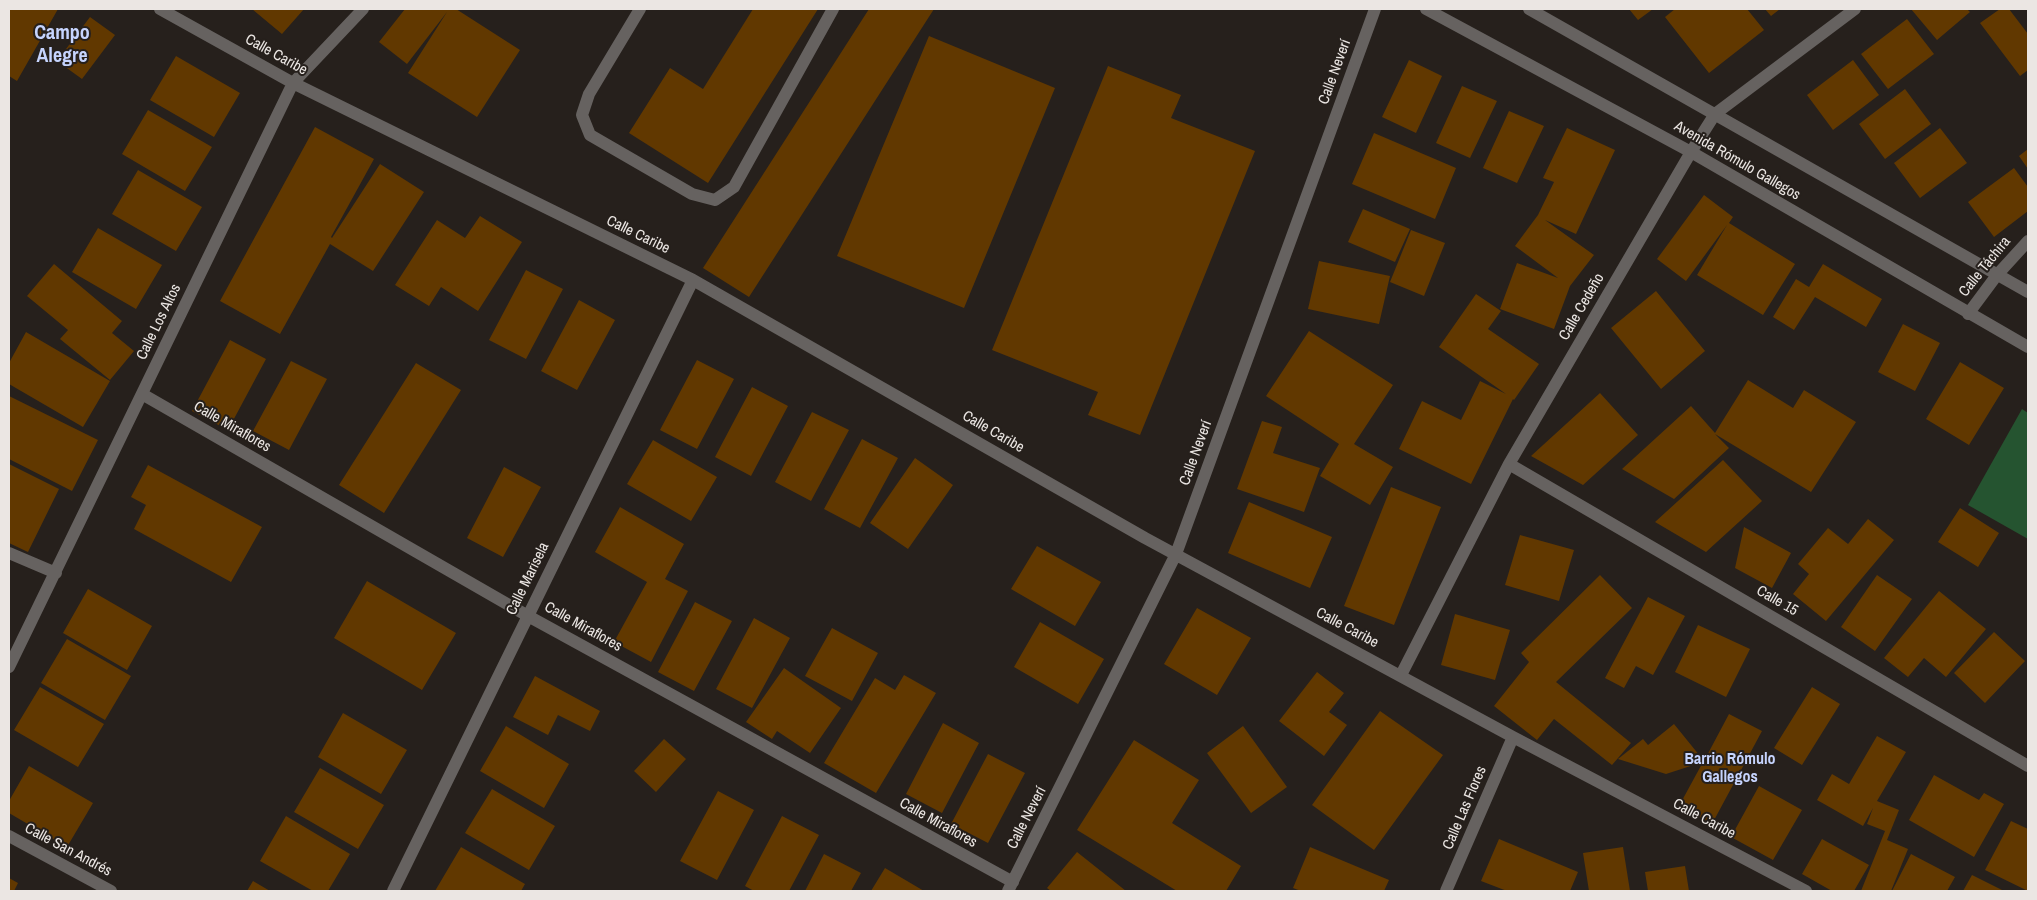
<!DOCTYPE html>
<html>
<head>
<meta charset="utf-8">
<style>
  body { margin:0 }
  #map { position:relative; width:2037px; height:900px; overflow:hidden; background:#26201c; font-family:"Archivo Narrow",sans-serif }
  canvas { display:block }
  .frame { position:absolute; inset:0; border:10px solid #ebe6e3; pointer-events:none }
</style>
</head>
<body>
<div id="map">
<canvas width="2037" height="900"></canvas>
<div class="frame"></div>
</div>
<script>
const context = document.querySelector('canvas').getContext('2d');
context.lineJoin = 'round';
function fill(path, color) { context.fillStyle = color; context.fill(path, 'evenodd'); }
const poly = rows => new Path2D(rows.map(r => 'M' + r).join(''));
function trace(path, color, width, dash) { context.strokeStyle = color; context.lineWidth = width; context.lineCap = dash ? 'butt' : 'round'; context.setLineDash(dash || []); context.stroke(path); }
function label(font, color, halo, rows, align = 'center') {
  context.font = font + ' "Archivo Narrow",sans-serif'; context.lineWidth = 4; context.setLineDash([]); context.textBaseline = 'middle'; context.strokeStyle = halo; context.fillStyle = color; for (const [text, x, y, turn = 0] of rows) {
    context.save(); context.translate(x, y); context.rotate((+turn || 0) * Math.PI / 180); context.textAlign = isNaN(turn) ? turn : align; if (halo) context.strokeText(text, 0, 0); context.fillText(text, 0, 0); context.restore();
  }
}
const green = poly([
  [2022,409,2028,413,2028,539,1968,505]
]);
const building = poly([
  [9,9,58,9,17,81,9,76],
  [252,9,304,9,282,34],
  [405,9,456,9,520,50,477,117,408,73,447,12,407,64,379,42],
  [753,9,818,9,708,183,629,133,670,68,703,89],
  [869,9,934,9,749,297,703,268],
  [1629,9,1653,9,1638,20],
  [1675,9,1747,9,1764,30,1709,73,1665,17],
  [1765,9,1780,9,1771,16],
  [1911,9,1967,9,1970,12,1937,40],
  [2000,9,2009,9,2028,34,2028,70,2020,76,1980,23],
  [90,17,115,35,82,79,57,61],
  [1907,19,1934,54,1888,89,1861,54],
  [929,36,1055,88,964,308,837,256],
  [176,56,240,93,214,137,150,100],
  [1409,60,1442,76,1416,133,1382,117],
  [1853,60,1879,95,1833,130,1807,95],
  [1108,66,1181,95,1171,118,1255,151,1140,435,1088,415,1098,392,992,350],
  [1462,86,1497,101,1470,158,1436,143],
  [1905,89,1931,124,1885,159,1859,124],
  [148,110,212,147,185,191,122,154],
  [1509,111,1544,126,1517,183,1483,168],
  [315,127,374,159,331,237,332,238,380,164,424,192,373,271,330,244,280,334,220,301],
  [1567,128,1615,150,1576,234,1545,220,1594,255,1570,286,1554,329,1500,309,1517,263,1558,278,1515,246,1538,215,1554,182,1543,178],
  [1940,128,1967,163,1920,198,1894,163],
  [1374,133,1456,168,1435,219,1352,184],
  [2028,149,2028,169,2019,156],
  [2014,168,2028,187,2028,211,1994,237,1968,202],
  [138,170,202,207,176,251,112,214],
  [1704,195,1733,217,1729,223,1795,264,1763,315,1697,275,1727,225,1686,281,1657,259],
  [1363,209,1410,229,1395,262,1348,242],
  [480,216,522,242,478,311,441,287,429,306,395,285,437,220,465,238],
  [98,228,162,265,136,309,72,272],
  [1411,230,1445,243,1424,296,1390,282],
  [1319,261,1390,276,1379,324,1308,309],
  [54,264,122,321,112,333,134,351,110,380,60,339,68,330,27,296],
  [1823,264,1882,299,1866,327,1815,297,1794,330,1773,317,1796,279,1809,287],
  [526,270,563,289,526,359,489,340],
  [1656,291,1705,351,1661,389,1611,328],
  [1476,294,1501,311,1488,329,1539,364,1514,400,1513,399,1471,484,1399,449,1422,401,1461,420,1480,381,1506,394,1439,347],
  [579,300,615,320,577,390,541,371],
  [1903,324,1940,343,1915,391,1878,372],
  [1309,331,1393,385,1354,444,1393,467,1370,505,1320,476,1339,444,1266,396],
  [26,332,110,381,83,427,9,384,9,363],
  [230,340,266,359,228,430,192,411],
  [697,360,734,379,697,449,660,430],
  [291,361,327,379,289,450,253,431],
  [1960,362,2004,388,1969,445,1926,419],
  [416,363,461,390,384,513,339,485],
  [1748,380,1793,408,1804,390,1856,422,1811,492,1715,434,1729,448,1674,499,1622,469,1691,406,1715,433],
  [752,387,788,406,751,476,715,457],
  [1600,393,1638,435,1583,485,1531,456],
  [9,396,98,440,72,491,9,459],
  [812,412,849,430,811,501,775,482],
  [1262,421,1282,427,1273,453,1320,468,1304,512,1237,489],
  [862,439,898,458,860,528,824,509],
  [653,440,717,477,691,521,627,484],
  [915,458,953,485,908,549,870,523],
  [1723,460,1762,501,1706,552,1655,522],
  [9,464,59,489,28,552,9,543],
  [148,465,262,527,231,582,134,529,146,505,131,497],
  [504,467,541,487,503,557,467,538],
  [1391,487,1441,507,1394,625,1344,606],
  [1249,502,1332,537,1310,588,1228,553],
  [620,507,684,544,665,579,688,591,651,662,614,642,647,582,595,552],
  [1960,508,1999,533,1978,567,1938,542],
  [1868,519,1894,540,1826,621,1793,594,1809,574,1798,564,1828,528,1848,544],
  [1744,527,1791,553,1772,588,1735,568],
  [1520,535,1574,550,1559,601,1505,585],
  [1037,546,1101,582,1075,626,1011,589],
  [1600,575,1632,608,1556,682,1631,743,1612,765,1554,719,1537,740,1494,706,1529,662,1521,653],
  [1877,575,1912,599,1875,651,1841,627],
  [367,581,456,633,422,690,334,638],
  [88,589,152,626,127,670,63,633],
  [1939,591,1986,629,1946,677,1924,658,1908,677,1884,658],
  [1648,597,1685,616,1653,675,1636,666,1624,688,1605,678],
  [695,602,732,621,694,691,658,672],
  [1197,608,1251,638,1217,695,1164,664],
  [1455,614,1510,630,1495,680,1441,665],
  [754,618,790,638,752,708,716,689],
  [1040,622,1104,659,1078,704,1014,667],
  [1698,625,1750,649,1726,697,1675,672],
  [832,628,878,653,852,701,805,676],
  [1994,632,2025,661,1985,703,1954,673],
  [67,639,131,676,105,720,41,683],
  [784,668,841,708,810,753,777,731,772,739,746,722],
  [1317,672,1344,693,1329,712,1347,725,1324,756,1279,721],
  [904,675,936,693,876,793,824,763,875,678,895,690],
  [535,676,600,711,590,731,558,715,548,735,513,717],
  [40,687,104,724,78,767,14,730],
  [1812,687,1840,704,1802,765,1774,748],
  [1380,711,1443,755,1374,850,1312,805],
  [343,713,407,750,381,794,318,757],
  [1729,714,1762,731,1712,824,1679,806,1703,762,1666,774,1618,759,1643,739,1648,745,1674,724,1704,761],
  [943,723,979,743,942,813,906,794],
  [506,726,569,764,544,808,480,771],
  [1243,726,1287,787,1251,813,1207,753],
  [1877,736,1906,752,1877,801,1899,810,1887,840,1908,849,1891,891,1861,891,1885,831,1867,824,1873,808,1863,826,1817,800,1832,774,1849,784],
  [664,739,686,759,656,792,634,771],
  [1134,740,1199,780,1172,823,1241,866,1226,891,1177,891,1077,830],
  [988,754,1025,773,988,843,951,824],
  [29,766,93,803,67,847,9,813,9,801],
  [320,768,384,805,358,849,294,812],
  [1934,775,1979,800,1984,793,2004,804,1974,857,1909,820],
  [1759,786,1802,810,1773,860,1731,837],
  [492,789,555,826,529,870,465,833],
  [718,791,754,810,717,880,680,861],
  [286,816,350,854,328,891,313,891,260,861],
  [782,816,819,835,789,891,754,891,745,886],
  [2011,821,2028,829,2028,891,1985,870],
  [1499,839,1578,872,1570,891,1507,891,1481,881],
  [1822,839,1869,865,1854,891,1832,891,1802,874],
  [461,847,525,884,521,891,435,891],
  [1310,847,1389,880,1384,891,1301,891,1293,888],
  [1623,847,1630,891,1589,891,1583,853],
  [1077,852,1126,891,1051,891,1047,888],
  [824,854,861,873,851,891,805,891],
  [1911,854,1955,877,1947,891,1892,891],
  [1685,866,1689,891,1648,891,1645,872],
  [885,868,924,891,871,891],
  [1972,875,2004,891,1963,891],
  [9,878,18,883,14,891,9,891],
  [253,881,270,891,247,891]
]);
const minor = poly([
  [160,9,293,83,693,280,1145,538,1513,737,1806,891],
  [640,9,589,94,582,115,590,135,692,194,715,200,734,187,833,9],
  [1426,9,1691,152,2028,347],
  [1529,9,2028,292],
  [1968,314,1997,275,2028,241],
  [142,394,528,616,1013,882],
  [1509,464,2028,766],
  [9,553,56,573],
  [9,667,293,83,363,9],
  [1401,675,1509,464,1691,152,1715,114,1855,9],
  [9,836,111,891],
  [393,891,693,280],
  [1008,891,1176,554,1375,9],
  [1446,891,1513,737]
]);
const streetNames = [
  ["Calle Caribe",276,55,29],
  ["Calle Neverí",1335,72,-70],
  ["Avenida Rómulo Gallegos",1737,161,30],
  ["Calle Caribe",638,235,26],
  ["Calle Táchira",1985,267,-51],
  ["Calle Cedeño",1582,307,-60],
  ["Calle Los Altos",159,322,-64],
  ["Calle Miraflores",232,427,30],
  ["Calle Caribe",993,432,30],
  ["Calle Neverí",1196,453,-70],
  ["Calle Marisela",528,579,-64],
  ["Calle 15",1777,601,30],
  ["Calle Miraflores",583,627,29],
  ["Calle Caribe",1347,628,28],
  ["Calle Las Flores",1465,808,-67],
  ["Calle Neverí",1027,818,-63],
  ["Calle Caribe",1704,819,28],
  ["Calle Miraflores",938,823,29],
  ["Calle San Andrés",68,850,28]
];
const neighbourhoodNames = [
  ["Barrio Rómulo",1730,760],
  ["Gallegos",1730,778]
];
const districtNames = [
  ["Campo",62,34],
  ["Alegre",62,57]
];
fill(green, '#255430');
fill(building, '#613800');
trace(minor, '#666260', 12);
label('15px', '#ebe6e3', '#26201c', streetNames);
label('bold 16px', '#c6d4fe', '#26201c', neighbourhoodNames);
label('bold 20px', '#c6d4fe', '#26201c', districtNames);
</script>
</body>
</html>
